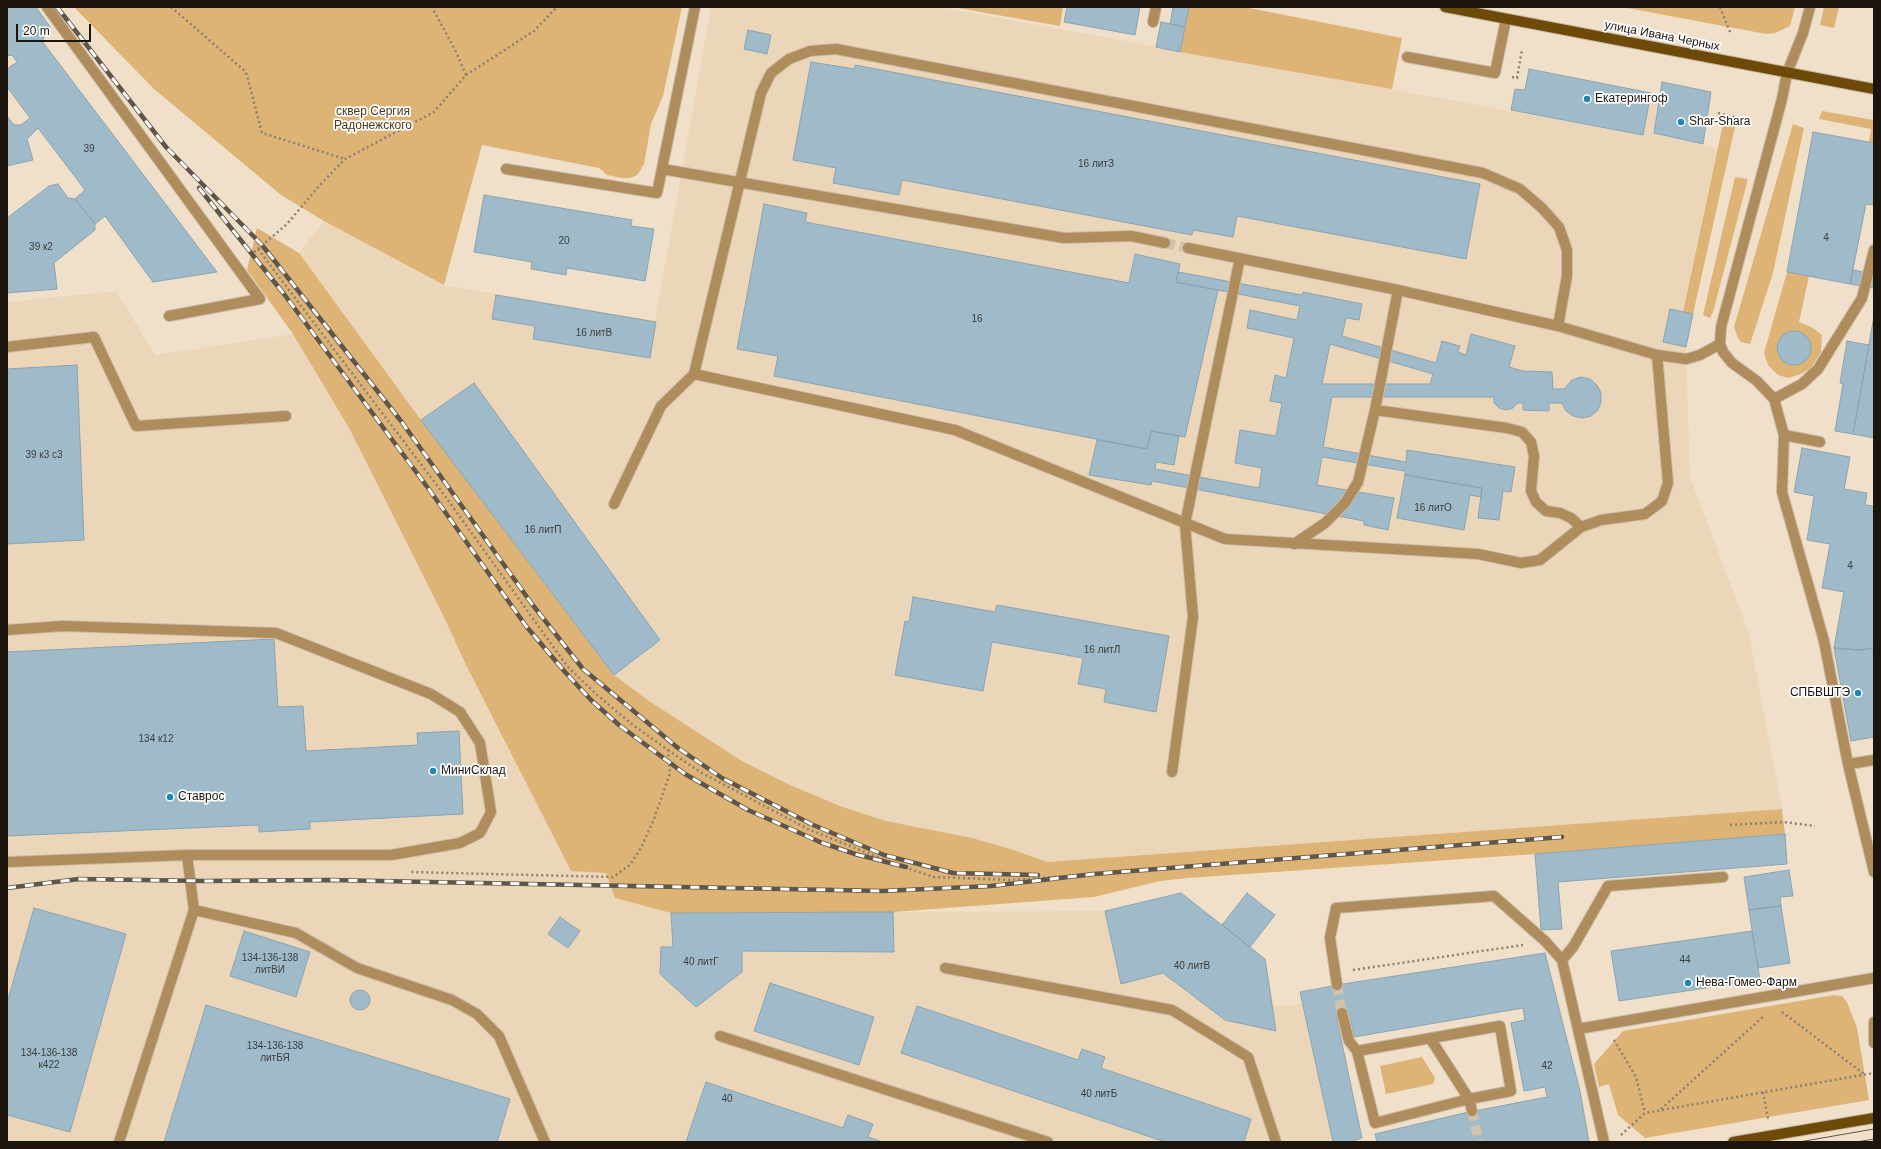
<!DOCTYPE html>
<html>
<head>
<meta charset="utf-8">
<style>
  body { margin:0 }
  #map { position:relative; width:1881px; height:1149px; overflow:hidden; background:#f0e0c9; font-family:Arial,sans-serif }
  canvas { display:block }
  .frame { position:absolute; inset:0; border:8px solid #1b150d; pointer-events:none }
  .scale { position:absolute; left:16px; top:24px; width:75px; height:18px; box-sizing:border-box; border:2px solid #1b150d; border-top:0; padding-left:5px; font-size:12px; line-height:14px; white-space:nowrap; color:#1b150d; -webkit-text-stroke:3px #fff; paint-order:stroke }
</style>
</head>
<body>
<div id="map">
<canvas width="1881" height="1149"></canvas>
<div class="frame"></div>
<div class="scale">20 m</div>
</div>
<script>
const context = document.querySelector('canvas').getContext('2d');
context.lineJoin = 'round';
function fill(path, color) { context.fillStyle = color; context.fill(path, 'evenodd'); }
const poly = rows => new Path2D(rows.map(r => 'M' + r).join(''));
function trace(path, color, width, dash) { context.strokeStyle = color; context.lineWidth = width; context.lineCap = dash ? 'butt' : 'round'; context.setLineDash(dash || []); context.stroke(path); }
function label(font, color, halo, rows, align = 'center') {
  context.font = font + ' Arial,sans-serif'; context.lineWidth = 3.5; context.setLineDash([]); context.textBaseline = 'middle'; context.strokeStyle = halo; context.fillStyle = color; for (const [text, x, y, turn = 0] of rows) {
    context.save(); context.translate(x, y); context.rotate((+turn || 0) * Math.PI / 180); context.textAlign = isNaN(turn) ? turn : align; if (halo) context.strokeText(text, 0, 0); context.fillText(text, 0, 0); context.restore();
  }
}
const built = poly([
  [711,7,939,7,1643,135,1651,93,1660,95,1654,133,1717,149,1683,311,1693,314,1686,347,1690,477,1749,634,1782,809,1047,862,1011,849,972,838,886,821,840,806,790,785,742,761,649,701,614,675,421,420,299,253,324,221,444,285,655,321],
  [116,291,155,355,293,334,349,428,443,615,467,667,571,871,606,873,615,898,671,913,1105,911,1181,893,1265,959,1274,1006,1303,1004,1333,1142,7,1142,7,302]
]);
const green = poly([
  [74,7,682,7,663,96,651,124,644,164,640,171,636,176,629,178,621,178,607,175,599,168,482,145,444,285,324,221,281,195,154,89],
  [952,7,1063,7,1060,26],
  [1189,7,1244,7,1402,38,1392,89,1180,52],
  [1622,7,1795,7,1790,26,1775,33,1766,34],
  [1824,7,1839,7,1834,28,1820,25],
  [1822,111,1874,120,1874,143,1869,142,1871,129,1819,119],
  [1723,124,1735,127,1693,314,1683,312],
  [1793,124,1804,128,1773,273,1750,344,1741,342,1737,336,1734,327],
  [1735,177,1748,179,1713,312,1710,318,1703,315],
  [257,228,299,253,421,420,614,675,649,701,742,761,790,785,840,806,886,821,972,838,1011,849,1047,862,1782,809,1785,834,1535,854,1188,878,1160,881,1094,897,893,912,671,913,615,898,606,873,571,871,467,667,443,615,349,428,293,334,247,270],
  [1787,272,1809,276,1799,322,1813,328,1822,335,1821,352,1811,368,1801,374,1788,378,1778,375,1768,365,1764,353],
  [1834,995,1842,996,1847,1002,1857,1028,1869,1100,1645,1138,1618,1115,1609,1084,1599,1087,1594,1064,1623,1031],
  [1422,1057,1435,1078,1433,1084,1386,1094,1380,1066]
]);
const building = poly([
  [7,7,36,7,50,27,42,41,217,272,153,282,105,216,95,224,75,199,85,190,38,128,27,139,33,160,7,166,7,116,14,125,21,125,30,118,7,87,7,69,17,62,12,55,7,56,7,7],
  [1067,7,1140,7,1135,35,1064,22,1067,7],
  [1173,7,1189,7,1185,27,1170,24,1173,7],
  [1161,22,1185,27,1180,52,1156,47,1161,22],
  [748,30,771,35,767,54,744,49,748,30],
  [811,62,855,69,855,65,1480,184,1466,259,1237,216,1233,237,1193,230,1192,235,902,180,899,195,833,183,836,168,793,160,811,62],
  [1529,69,1651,93,1643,135,1511,110,1515,89,1525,90,1529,69],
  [1662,82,1711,92,1703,144,1654,133,1662,82],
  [1813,132,1874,143,1874,205,1866,204,1850,284,1787,272,1813,132],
  [58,184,68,198,75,199,95,224,95,230,54,263,57,289,7,293,7,218,49,186,58,184],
  [484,195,632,220,631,226,654,229,645,281,567,268,566,275,531,269,532,262,474,252,484,195],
  [764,204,807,213,805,222,1129,283,1135,254,1180,264,1176,282,1218,290,1185,437,1151,431,1147,449,774,376,778,356,737,349,764,204],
  [1853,270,1874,274,1874,288,1850,284,1853,270],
  [1178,272,1302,295,1303,292,1362,304,1359,320,1346,318,1342,336,1436,363,1442,341,1460,346,1458,352,1466,355,1471,334,1515,346,1509,367,1523,371,1552,372,1553,389,1564,389,1572,380,1581,377,1590,379,1597,385,1601,393,1601,402,1598,410,1591,416,1582,418,1573,416,1566,411,1562,403,1549,403,1549,411,1523,410,1523,403,1517,403,1513,408,1506,410,1499,408,1494,403,1494,397,1332,397,1323,447,1406,462,1407,450,1515,467,1511,492,1503,491,1499,520,1478,518,1482,488,1405,475,1405,471,1322,457,1317,485,1394,498,1388,530,1364,525,1364,521,1152,481,1151,485,1089,475,1097,440,1147,449,1151,431,1179,436,1174,465,1156,462,1155,469,1259,488,1262,468,1235,463,1240,430,1276,436,1282,403,1270,401,1275,375,1286,378,1294,338,1247,328,1250,310,1297,320,1300,306,1176,282,1178,272],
  [1330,344,1433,374,1430,384,1322,384,1330,344],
  [496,295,656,322,650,358,533,339,535,326,492,319,496,295],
  [1670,309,1693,314,1686,347,1663,342,1670,309],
  [1874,316,1874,438,1853,434,1874,316],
  '1777 348a17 17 0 1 1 34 0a17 17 0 1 1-34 0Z',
  [1847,341,1869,345,1853,434,1835,431,1843,384,1840,383,1847,341],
  [77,365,84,540,7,544,7,369,77,365],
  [474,383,660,640,614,675,421,420,474,383],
  [1802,448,1850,457,1844,489,1867,493,1865,505,1874,506,1874,648,1859,650,1834,648,1844,592,1822,588,1830,544,1807,540,1814,496,1794,492,1802,448],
  [1405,475,1482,488,1481,497,1470,495,1464,530,1397,518,1405,475],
  [913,597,995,612,997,605,1169,636,1156,712,1104,702,1106,689,1078,684,1083,658,992,642,983,691,895,675,905,621,909,622,913,597],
  [274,639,278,707,303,706,306,751,418,745,417,733,459,731,463,814,310,822,310,829,259,832,259,825,7,836,7,652,274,639],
  [1834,648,1859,650,1874,648,1874,737,1851,741,1834,648],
  [1785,834,1787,864,1558,882,1562,929,1541,930,1535,854,1785,834],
  [1789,870,1793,896,1780,897,1781,906,1749,910,1744,877,1789,870],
  [1181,893,1265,959,1276,1031,1225,1020,1163,973,1121,984,1105,911,1181,893],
  [1247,893,1275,915,1250,947,1222,925,1247,893],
  [1781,906,1790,963,1758,968,1749,910,1781,906],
  [34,908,126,934,70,1132,7,1115,7,1003,34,908],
  [893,912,894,952,742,951,742,972,696,1007,660,974,661,947,673,947,671,913,893,912],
  [560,917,580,931,568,948,548,934,560,917],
  [244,931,310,952,296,997,230,976,244,931],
  [1752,931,1760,980,1619,1001,1611,951,1752,931],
  [1545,953,1580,1091,1589,1142,1377,1142,1375,1134,1464,1113,1547,1097,1545,1087,1524,1091,1511,1023,1525,1020,1523,1008,1354,1037,1349,1012,1336,1015,1362,1138,1355,1140,1356,1142,1333,1142,1300,992,1343,984,1545,953],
  [770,983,874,1017,859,1065,754,1031,770,983],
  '350 1000a10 10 0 1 1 20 0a10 10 0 1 1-20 0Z',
  [206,1005,510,1099,497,1142,164,1142,206,1005],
  [917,1006,1078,1060,1082,1049,1105,1057,1101,1068,1251,1119,1244,1142,1165,1142,901,1053,917,1006],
  [706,1082,843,1128,848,1115,873,1124,868,1137,883,1142,686,1142,706,1082]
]);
const minorTunnel = poly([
  [1165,243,1188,248],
  [1337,985,1342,1013],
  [1472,1111,1479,1142]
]);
const path = poly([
  [171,7,246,72,262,133,345,159],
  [1720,7,1730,32],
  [466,75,534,31,557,7],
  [1512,77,1517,78,1522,50],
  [1718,113,1743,119],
  [258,249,287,224,319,186,345,159,434,112,466,75,456,52,432,7],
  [250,255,258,249,445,496,567,666,597,695,633,725,668,750,670,773,654,819,641,848,630,865,613,877,409,872],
  [668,750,700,772,808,829,892,863,934,877,1012,880,1094,874],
  [1730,825,1783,822,1815,826],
  [1353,970,1523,945],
  [1782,1012,1864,1074],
  [1614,1040,1636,1077,1645,1113],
  [1763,1092,1768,1119],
  [1661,1109,1764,1016],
  [1621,1135,1645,1113,1874,1073]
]);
const minor = poly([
  [47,7,260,299,169,316],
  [1810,7,1803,33,1787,73,1782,99,1721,327,1720,344,1723,352,1732,363,1757,381,1774,399,1784,435,1782,492,1824,641,1848,764,1874,872],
  [1153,22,1156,7],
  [1407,57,1495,73,1506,19],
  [506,169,657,193,695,7],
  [662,169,1064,238,1131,236,1165,243],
  [1188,248,1398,290,1558,326,1657,355,1686,359,1700,355,1720,344],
  [7,347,94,337,136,426,286,416],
  [694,374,955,430,1225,539,1478,554,1521,563,1540,560,1581,527,1601,520,1645,514,1662,501,1668,483,1657,355],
  [1774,399,1802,384,1818,369,1862,298,1874,250],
  [1375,410,1507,428,1522,432,1531,442,1534,456,1531,491,1536,502,1546,511,1560,513,1571,518,1581,527],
  [1784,435,1820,442],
  [614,504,661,406,694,374,761,93,771,73,789,59,810,51,836,49,1483,173,1520,189,1542,208,1559,227,1567,250,1567,276,1558,326],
  [1294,544,1325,523,1345,503,1358,482,1375,410,1398,290],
  [7,630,63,626,276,633,431,694,460,712,480,743,491,812,480,833,460,843,391,855,187,855],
  [1855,763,1874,760],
  [1172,772,1193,617,1185,524,1240,258],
  [7,862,187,855,194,910],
  [1562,960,1573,947,1608,886,1723,877],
  [945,968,1172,1010,1248,1057,1276,1142],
  [1337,985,1330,938,1336,908,1494,896,1545,941,1562,960,1604,1142],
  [1342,1013,1349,1041,1357,1051,1375,1123,1469,1099,1511,1091,1500,1026,1357,1051],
  [1874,1022,1874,1043],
  [1578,1029,1874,978],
  [720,1036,1048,1142],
  [1430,1038,1469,1099,1472,1111],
  [119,1142,194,910,296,933,357,968,452,1000,477,1014,499,1036,545,1142]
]);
const major = poly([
  [1445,7,1874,89],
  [1733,1142,1874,1118]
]);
const tram = poly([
  [1799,1142,1874,1129],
  [1857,1142,1874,1139]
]);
const rail = poly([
  [57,7,166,147,262,245,401,421,532,604,583,669,678,748,722,778,811,824,884,855,953,873,1038,875],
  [199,188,284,294,428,488,526,626,565,672,591,700,619,725,685,774,748,810,820,842,855,854,906,867],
  [7,888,79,879,204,881,329,880,883,891,991,886,1094,874,1562,837]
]);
const markers = [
  [1587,99,4,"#1f86af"],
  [1681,122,4,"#1f86af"],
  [1858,693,4,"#1f86af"],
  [433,771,4,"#1f86af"],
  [170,797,4,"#1f86af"],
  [1688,983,4,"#1f86af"]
];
const numberNames = [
  ["39",89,149],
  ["16 литЗ",1096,164],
  ["4",1826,238],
  ["20",564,241],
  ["39 к2",41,247],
  ["16",977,319],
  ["16 литВ",594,333],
  ["39 к3 с3",44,455],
  ["16 литО",1433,508],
  ["16 литП",543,530],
  ["4",1850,566],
  ["16 литЛ",1102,650],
  ["134 к12",156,739],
  ["134-136-138",270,958],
  ["литВИ",270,970],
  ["44",1685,960],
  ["40 литГ",701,962],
  ["40 литВ",1192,966],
  ["134-136-138",275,1046],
  ["литБЯ",275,1058],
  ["134-136-138",49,1053],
  ["к422",49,1065],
  ["42",1547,1066],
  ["40 литБ",1099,1094],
  ["40",727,1099]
];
const streetNames = [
  ["улица Ивана Черных",1662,36,11]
];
const poiNames = [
  ["Екатерингоф",1595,99],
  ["Shar-Shara",1689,122],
  ["СПБВШТЭ",1850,693,"right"],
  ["МиниСклад",441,771],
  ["Ставрос",178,797],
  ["Нева-Гомео-Фарм",1696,983]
];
const parkNames = [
  ["сквер Сергия",373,112],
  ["Радонежского",373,126]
];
fill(built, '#ebd6b9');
fill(green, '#ddb376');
fill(building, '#9fbac8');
trace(building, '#8aa4b1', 1);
trace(minorTunnel, '#d0c2ad', 10, [10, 5]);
trace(minor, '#cabba7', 12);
trace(major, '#cabba7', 12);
trace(path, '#8b8070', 2.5, [2, 3]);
trace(minor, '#ae8c5b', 10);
trace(major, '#6d4a08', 10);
trace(tram, '#5f5649', 1);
trace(rail, '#5f5649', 4.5);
trace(rail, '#fff', 3, [9]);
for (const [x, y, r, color] of markers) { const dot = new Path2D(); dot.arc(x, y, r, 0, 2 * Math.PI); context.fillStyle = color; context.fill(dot); trace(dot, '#fff', 1.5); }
label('10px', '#3c3e3c', null, numberNames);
label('12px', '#1b150d', '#fff', streetNames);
label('12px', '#1b150d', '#fff', poiNames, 'left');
label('12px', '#4e3918', '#fff', parkNames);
</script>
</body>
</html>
